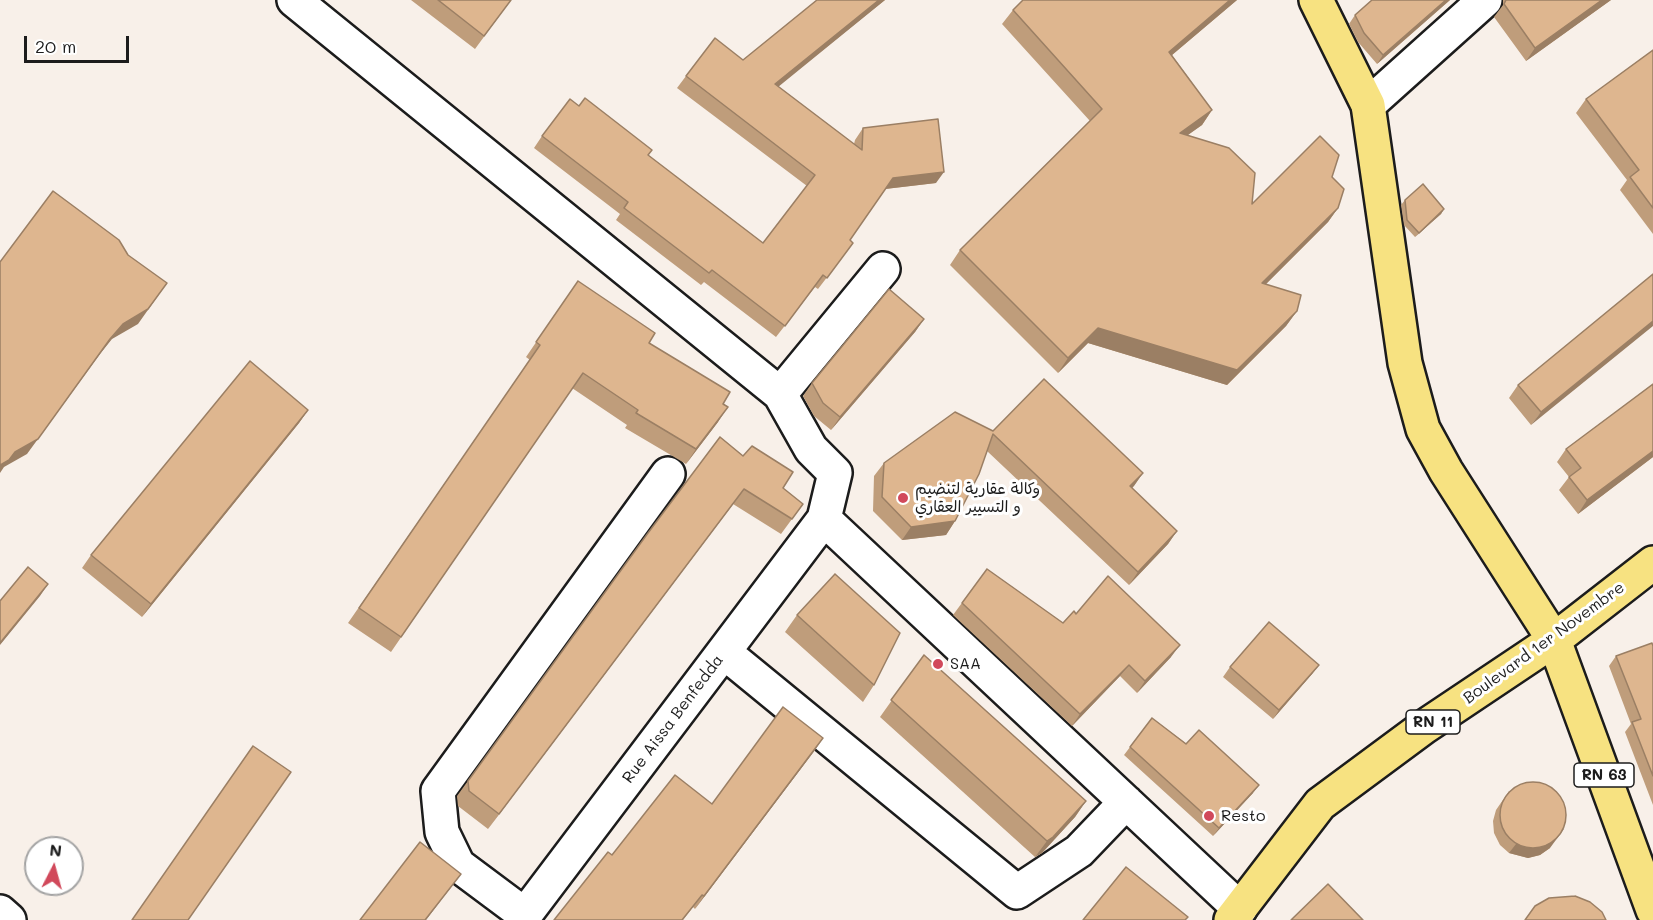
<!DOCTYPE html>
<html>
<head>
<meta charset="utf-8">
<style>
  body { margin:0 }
  #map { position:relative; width:1653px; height:920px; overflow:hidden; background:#f8f0e9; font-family:Mali,sans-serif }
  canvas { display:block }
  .north { position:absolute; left:24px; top:836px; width:60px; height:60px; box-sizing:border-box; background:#fff; border:2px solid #a4a4a4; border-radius:50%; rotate:6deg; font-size:16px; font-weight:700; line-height:24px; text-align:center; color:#1c1c1c }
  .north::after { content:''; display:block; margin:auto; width:21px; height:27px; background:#d1495b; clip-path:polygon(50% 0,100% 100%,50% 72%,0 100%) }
  .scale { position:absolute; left:24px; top:36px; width:105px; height:27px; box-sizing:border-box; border:3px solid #1c1c1c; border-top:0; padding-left:8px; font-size:18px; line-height:21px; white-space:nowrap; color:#1c1c1c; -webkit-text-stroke:4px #fff; paint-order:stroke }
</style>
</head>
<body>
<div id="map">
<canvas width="1653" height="920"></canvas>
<div class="north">N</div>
<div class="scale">20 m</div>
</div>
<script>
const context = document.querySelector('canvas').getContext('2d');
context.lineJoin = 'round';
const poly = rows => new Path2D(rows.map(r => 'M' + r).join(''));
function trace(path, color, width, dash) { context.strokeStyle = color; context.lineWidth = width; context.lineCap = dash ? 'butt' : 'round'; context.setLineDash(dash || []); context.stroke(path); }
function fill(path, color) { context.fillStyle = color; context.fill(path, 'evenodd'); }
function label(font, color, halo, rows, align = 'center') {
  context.font = font + ' Mali,"Playpen Sans Arabic",sans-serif'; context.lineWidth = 6; context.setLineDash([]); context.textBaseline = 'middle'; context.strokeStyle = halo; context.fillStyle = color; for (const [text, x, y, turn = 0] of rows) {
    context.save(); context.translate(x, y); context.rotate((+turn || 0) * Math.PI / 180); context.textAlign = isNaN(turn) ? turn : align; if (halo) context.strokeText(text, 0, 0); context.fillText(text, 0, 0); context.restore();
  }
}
const minor = poly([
  [294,0,780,394,811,449,835,473,824,519,521,920],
  [1368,105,1485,0],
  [780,394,883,269],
  [824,519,1240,909],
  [724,652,1017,892,1079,851,1126,802],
  [0,912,9,920],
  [525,915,458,865,442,832,438,791,668,474]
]);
const major = poly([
  [1316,0,1368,105,1405,363,1423,429,1446,471,1554,640,1653,910],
  [1231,920,1320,804,1424,727,1554,640,1653,563]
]);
const wall = poly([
  [411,0,511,0,475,49],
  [817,0,885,0,778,86,854,144,855,140,863,128,936,183,885,189,850,240,853,243,845,254,818,289,815,287,776,337,704,282,701,285,616,220,620,214,534,148,542,136,648,155,763,243,807,186,677,88,686,76,743,60],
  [1023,0,1237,0,1172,55,1212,110,1202,125,1187,135,1252,204,1332,177,1338,208,1328,222,1266,284,1297,311,1286,326,1227,385,1088,343,1058,373,950,265,960,250,1090,121,1002,24,1013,10],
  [1372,0,1450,0,1377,64,1358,42,1349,24,1355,15],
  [1503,0,1611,0,1526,61,1494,17,1503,5],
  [1653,50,1653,234,1620,190,1627,180,1576,113,1586,99],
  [1405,200,1444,209,1441,214,1415,237,1404,225,1401,205],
  [1653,274,1531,425,1509,398,1518,385],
  [578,281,649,343,723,404,718,422,686,464,625,428,627,425,572,388,391,652,348,623,530,360,526,357],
  [924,319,915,332,831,430,814,416,803,396,812,383],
  [1653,384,1653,457,1578,514,1559,490,1569,477,1557,462,1566,449],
  [308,410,299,423,142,617,82,568,91,555],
  [993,431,1143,473,1132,488,1177,531,1168,544,1129,585,987,451,955,521,946,535,902,540,873,511,874,476,884,463],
  [720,437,803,504,781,534,733,504,488,829,458,806,457,796,648,533],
  [987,569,1063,623,1076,614,1171,657,1137,693,1120,676,1072,726,953,615],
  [797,615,874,685,863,702,785,632],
  [1653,646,1653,805,1625,732,1631,724,1609,666,1616,656],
  [924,655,1086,801,1075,817,1042,853,1035,857,880,717],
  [1319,665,1312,674,1273,719,1223,677,1230,667],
  [1152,718,1253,793,1213,836,1124,755],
  [815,750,695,909,693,907,683,920,554,920,612,855,712,804],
  [1509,791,1550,848,1540,855,1528,858,1509,853,1500,845,1494,833,1493,821,1496,810]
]);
const shadedWall = poly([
  [879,0,885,0,767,96,775,84],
  [1230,0,1237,0,1159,66,1169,52],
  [1446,0,1450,0,1377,64,1383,55],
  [1602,0,1611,0,1526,61,1535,48],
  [1212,110,1202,125,1170,148,1180,133],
  [944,172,936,183,885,189,893,178],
  [1338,208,1328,222,1252,298,1262,283],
  [1444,209,1441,214,1415,237,1419,233],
  [167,283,138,324,112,339,100,354,27,454,4,467,0,473,0,465,15,452,123,324],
  [1297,311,1286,326,1227,385,1088,343,1058,373,1068,358,1098,328],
  [924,319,915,332,831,430,840,417],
  [1653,321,1653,326,1531,425,1541,412],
  [728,407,718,422,686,464,696,449],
  [308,410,299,423,142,617,151,604],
  [1653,451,1653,457,1578,514,1587,500],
  [1143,473,1134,486,1121,499,1130,486],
  [744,489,733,504,488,829,499,814],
  [955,521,946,535,902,540,911,527],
  [1177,531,1168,544,1129,585,1138,572],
  [48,584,40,596,0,645,0,643],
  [1180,645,1171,657,1137,693,1145,681],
  [1129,665,1120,676,1072,726,1080,714],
  [1319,665,1312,674,1273,719,1279,710],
  [823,738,815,750,695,909,704,896],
  [1259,785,1253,793,1213,836,1219,828],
  [1086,801,1075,817,1042,853,1035,857,1047,841],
  [1564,829,1550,848,1540,855,1528,858,1509,853,1516,844],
  [461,874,426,920,425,920]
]);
const building = poly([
  [438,0,511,0,484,36,438,0],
  [817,0,879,0,775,84,862,150,863,128,938,119,944,172,893,178,850,240,853,243,827,278,823,275,785,326,712,270,709,273,624,208,628,202,542,136,570,99,579,106,585,98,652,150,648,155,763,243,815,175,686,76,715,38,743,60,817,0],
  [1023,0,1230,0,1169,52,1212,110,1180,133,1229,148,1255,173,1252,204,1320,136,1339,155,1332,177,1344,189,1338,208,1262,283,1301,295,1297,311,1237,370,1098,328,1068,358,960,250,1102,109,1013,10,1023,0],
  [1372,0,1446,0,1383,55,1364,33,1355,15,1372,0],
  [1506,0,1602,0,1535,48,1504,4,1506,0],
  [1653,50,1653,208,1630,177,1639,170,1586,99,1653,50],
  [1423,184,1444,209,1419,233,1407,220,1405,200,1423,184],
  [53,191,119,240,128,255,167,283,148,309,123,324,110,339,38,439,15,452,9,460,0,465,0,262,53,191],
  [1653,274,1653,321,1541,412,1518,385,1653,274],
  [578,281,655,333,649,343,730,392,723,404,728,407,696,449,636,413,638,410,583,373,401,637,359,608,540,345,536,342,578,281],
  [889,289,924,319,840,417,823,403,812,383,889,289],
  [250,361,308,410,151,604,91,555,250,361],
  [1044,379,1143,473,1130,486,1177,531,1138,572,993,434,979,474,955,521,911,527,882,497,884,463,955,412,993,431,1044,379],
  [1653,384,1653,451,1587,500,1569,477,1581,468,1566,449,1653,384],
  [720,437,743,456,752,446,793,472,783,488,803,504,792,519,744,489,499,814,469,791,468,781,648,533,720,437],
  [28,567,48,584,0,643,0,601,28,567],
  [987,569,1063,623,1074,611,1076,614,1108,576,1180,645,1145,681,1129,665,1080,714,962,603,987,569],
  [835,574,900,633,874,685,797,615,835,574],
  [1269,622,1319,665,1279,710,1230,667,1269,622],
  [1652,643,1653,646,1653,776,1632,722,1641,719,1616,656,1652,643],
  [924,655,1086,801,1053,837,1047,841,891,700,924,655],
  [783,707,823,738,704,896,702,895,682,920,554,920,608,852,612,855,675,775,712,804,783,707],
  [1152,718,1186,744,1199,730,1259,785,1219,828,1130,747,1152,718],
  [253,746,291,772,188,920,132,920,253,746],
  '1500 815a33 33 0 1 1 66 0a33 33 0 1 1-66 0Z',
  [420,842,461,874,425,920,360,920,420,842],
  [1126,867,1188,917,1185,920,1083,920,1126,867],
  [1328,884,1363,920,1291,920,1328,884],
  [1575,896,1590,902,1602,912,1606,920,1525,920,1535,906,1549,898,1575,896]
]);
const markers = [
  [903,498,6,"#d1495b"],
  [938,664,6,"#d1495b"],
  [1209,816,6,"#d1495b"]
];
const shields = [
  [1433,722,54],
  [1604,775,60]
];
const shieldNames = [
  ["RN 11",1433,722],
  ["RN 63",1604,775]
];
const poiNames = [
  ["وكالة عقارية لتنضيم",915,489],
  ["و التسيير العقاري",915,507],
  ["SAA",950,664],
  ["Resto",1221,816]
];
const streetNames = [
  ["Boulevard 1er Novembre",1544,643,-36],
  ["Rue Aissa Benfedda",673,719,-53]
];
trace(minor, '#1c1c1c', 38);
trace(major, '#1c1c1c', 38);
trace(minor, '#fff', 33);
trace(major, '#f7e281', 33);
fill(wall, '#bf9d7b');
fill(shadedWall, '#9b7f64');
fill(building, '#deb68f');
trace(building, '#9b7f64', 1.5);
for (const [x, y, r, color] of markers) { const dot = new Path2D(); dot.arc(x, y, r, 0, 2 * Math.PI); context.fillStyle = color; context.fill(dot); trace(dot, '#fff', 2); }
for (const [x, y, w] of shields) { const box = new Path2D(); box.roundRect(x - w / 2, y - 12, w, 24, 4.5); context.fillStyle = '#fff'; context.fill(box); trace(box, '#1c1c1c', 1.5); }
label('bold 15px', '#1c1c1c', null, shieldNames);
label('16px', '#1c1c1c', '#fff', poiNames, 'left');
label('16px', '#1c1c1c', '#fff', streetNames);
</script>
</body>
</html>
